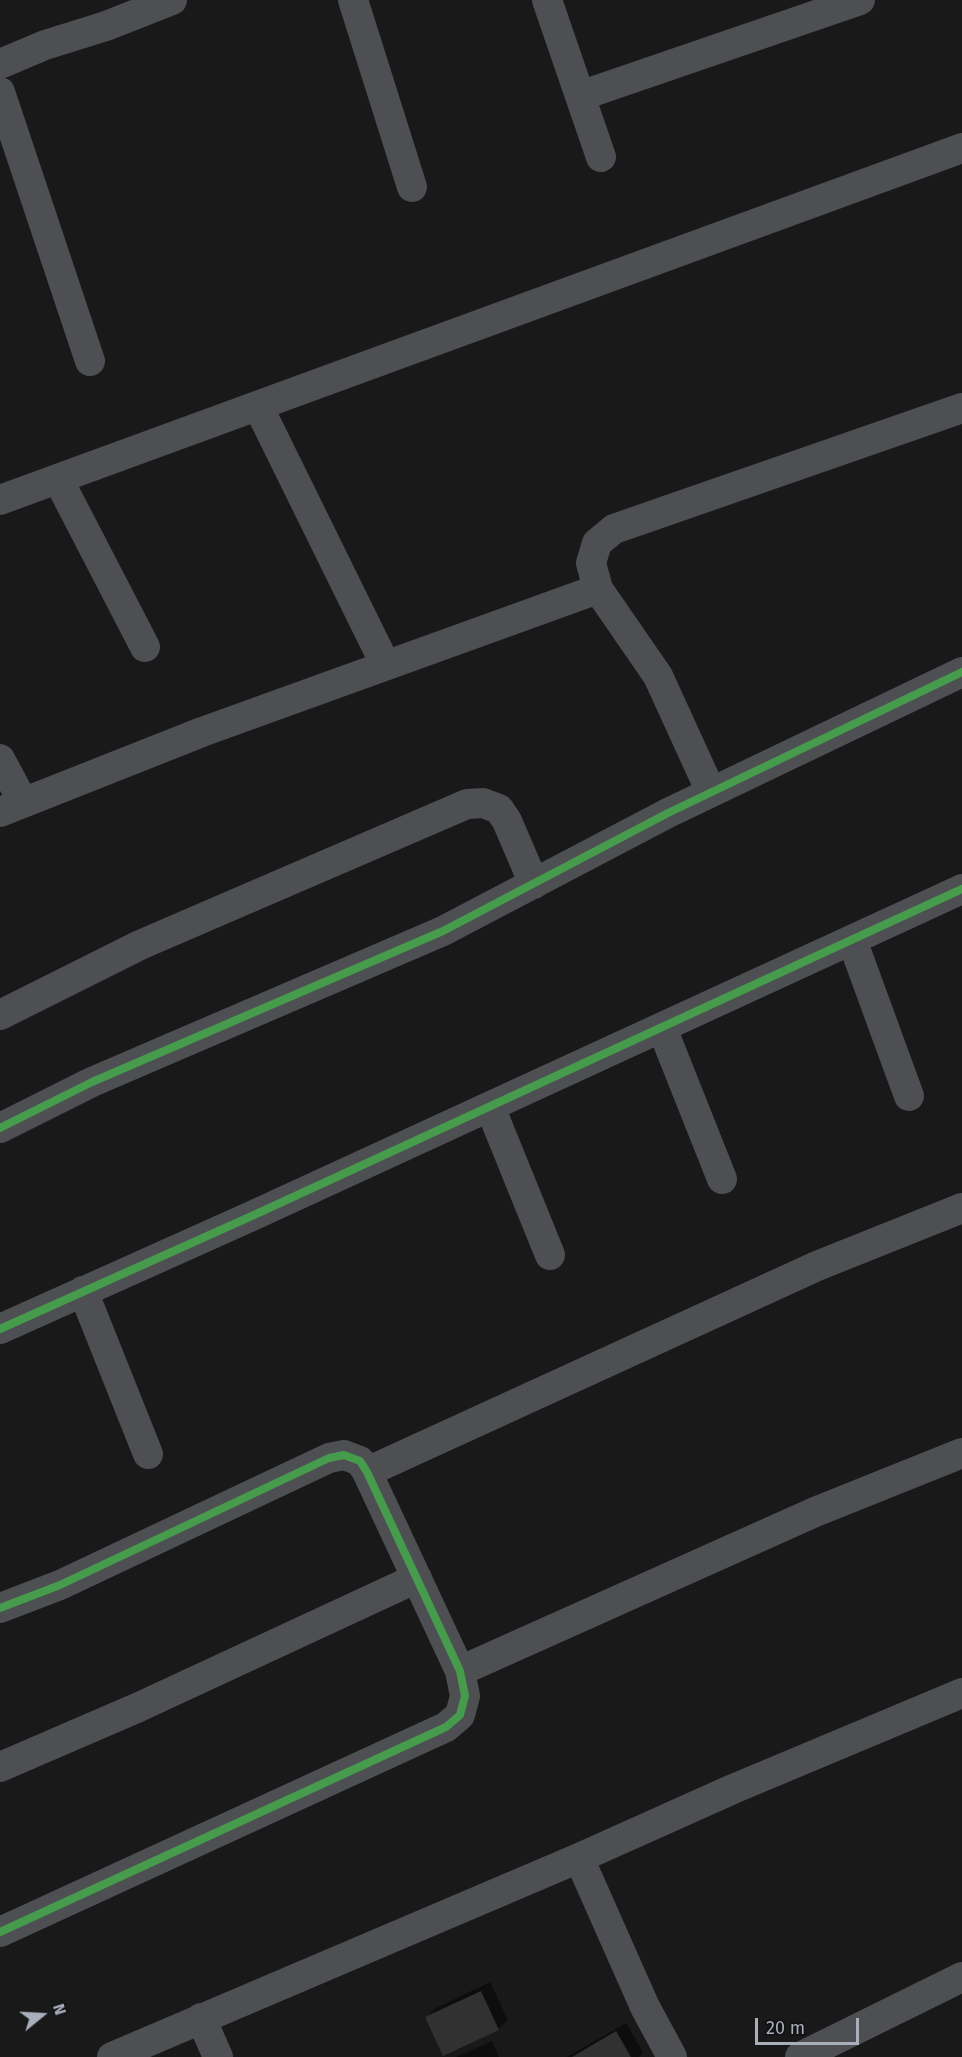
<!DOCTYPE html>
<html>
<head>
<meta charset="utf-8">
<style>
  body { margin:0 }
  #map { position:relative; width:962px; height:2057px; overflow:hidden; background:#191919; font-family:"Fira Sans",sans-serif }
  canvas { display:block }
  .north { position:absolute; left:12px; top:1985px; width:60px; height:60px; -webkit-text-stroke:4px #131315; paint-order:stroke; rotate:72deg; font-size:16px; font-weight:700; line-height:24px; text-align:center; color:#a9aebb }
  .north::after { content:''; display:block; margin:auto; width:21px; height:27px; background:#a9aebb; clip-path:polygon(50% 0,100% 100%,50% 72%,0 100%) }
  .scale { position:absolute; left:755px; top:2018px; width:104px; height:27px; box-sizing:border-box; border:3px solid #a9aebb; border-top:0; padding-left:8px; font-size:18px; line-height:21px; white-space:nowrap; color:#a9aebb; -webkit-text-stroke:4px #131315; paint-order:stroke }
</style>
</head>
<body>
<div id="map">
<canvas width="962" height="2057"></canvas>
<div class="north">N</div>
<div class="scale">20 m</div>
</div>
<script>
const context = document.querySelector('canvas').getContext('2d');
context.lineJoin = 'round';
function fill(path, color) { context.fillStyle = color; context.fill(path, 'evenodd'); }
const poly = rows => new Path2D(rows.map(r => 'M' + r).join(''));
function trace(path, color, width, dash) { context.strokeStyle = color; context.lineWidth = width; context.lineCap = dash ? 'butt' : 'round'; context.setLineDash(dash || []); context.stroke(path); }
const shadow = poly([
  [490,1982,508,2020,498,2029,427,2017,436,2008],
  [626,2023,643,2052,639,2057,567,2057],
  [492,2041,499,2057,456,2057]
]);
const building = poly([
  [481,1991,499,2030,443,2056,425,2017],
  [616,2031,631,2057,572,2057]
]);
const minor = poly([
  [353,0,412,187],
  [547,0,601,157],
  [0,64,45,45,106,26,172,0],
  [0,92,90,361],
  [580,96,860,0],
  [258,406,385,664],
  [58,479,145,647],
  [0,500,962,148],
  [0,759,23,802],
  [711,792,658,676,598,589,591,563,597,543,614,529,962,408],
  [0,812,202,732,598,589],
  [852,940,909,1096],
  [0,1015,140,945,467,804,483,803,499,809,507,821,534,884],
  [662,1028,722,1179],
  [490,1107,550,1255],
  [0,1128,92,1082,443,931,668,813,962,672],
  [83,1291,148,1454],
  [0,1329,254,1215,962,889],
  [367,1472,817,1266,962,1208],
  [0,1608,60,1585,329,1458,344,1455,360,1461,367,1472,460,1671,465,1696,460,1715,446,1727,0,1932],
  [460,1671,815,1512,962,1453],
  [0,1767,139,1707,417,1578],
  [579,1858,645,2007,672,2057],
  [201,2018,218,2057],
  [112,2057,579,1858,733,1789,962,1693],
  [800,2057,962,1977]
]);
const cycleway = poly([
  [0,1128,92,1082,443,931,668,813,962,672],
  [0,1329,254,1215,962,889],
  [0,1608,60,1585,329,1458,344,1455,360,1461,367,1472,460,1671,465,1696,460,1715,446,1727,0,1932]
]);
fill(shadow, '#0007');
fill(building, '#313131');
trace(minor, '#4d4f52', 30);
trace(cycleway, '#469c4c', 8);
</script>
</body>
</html>
